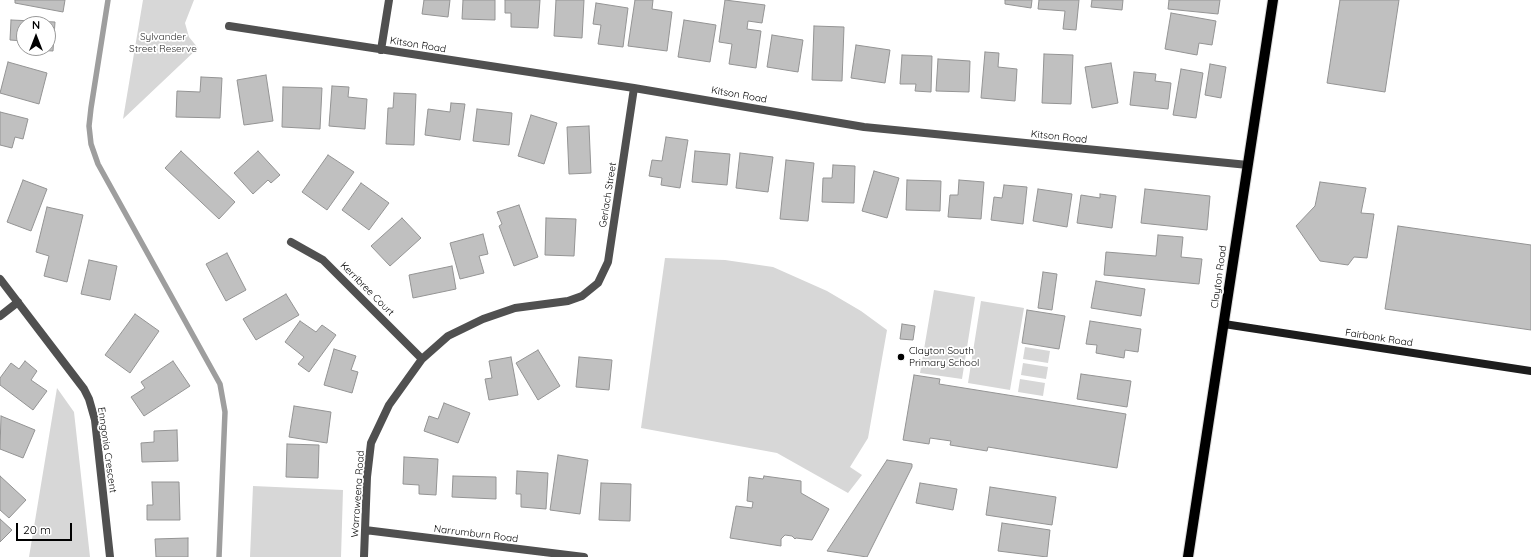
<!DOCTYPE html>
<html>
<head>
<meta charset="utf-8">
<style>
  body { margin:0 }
  #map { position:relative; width:1531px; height:557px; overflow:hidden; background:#fff; font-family:Quicksand,sans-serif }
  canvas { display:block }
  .north { position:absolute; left:16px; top:16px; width:40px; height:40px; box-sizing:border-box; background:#fff; border:1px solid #999; border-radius:50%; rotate:0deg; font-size:11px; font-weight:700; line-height:16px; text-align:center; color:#000 }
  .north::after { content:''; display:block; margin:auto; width:14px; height:18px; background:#000; clip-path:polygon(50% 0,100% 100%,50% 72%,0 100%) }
  .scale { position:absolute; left:16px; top:523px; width:56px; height:18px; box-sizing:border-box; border:2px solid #000; border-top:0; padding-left:5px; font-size:12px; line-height:14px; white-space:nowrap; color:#000; -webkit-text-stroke:3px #fff; paint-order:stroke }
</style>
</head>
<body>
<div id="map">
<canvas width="1531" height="557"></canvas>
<div class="north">N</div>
<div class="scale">20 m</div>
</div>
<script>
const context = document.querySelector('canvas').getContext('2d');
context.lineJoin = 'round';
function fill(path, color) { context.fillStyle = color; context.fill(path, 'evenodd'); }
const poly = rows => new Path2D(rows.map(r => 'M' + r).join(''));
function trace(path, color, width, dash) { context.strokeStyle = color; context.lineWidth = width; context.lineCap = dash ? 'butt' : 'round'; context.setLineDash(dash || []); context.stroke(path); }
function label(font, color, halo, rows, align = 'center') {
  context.font = font + ' Quicksand,sans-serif'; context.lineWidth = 3.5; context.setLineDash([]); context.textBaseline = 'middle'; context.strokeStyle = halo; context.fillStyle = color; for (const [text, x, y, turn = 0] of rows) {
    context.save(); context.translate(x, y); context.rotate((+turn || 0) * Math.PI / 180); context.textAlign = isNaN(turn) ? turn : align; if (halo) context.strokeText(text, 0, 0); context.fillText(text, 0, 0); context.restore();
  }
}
const green = poly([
  [143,0,194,0,185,23,189,37,198,48,123,119],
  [665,258,725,260,773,267,827,291,861,311,887,330,868,438,850,467,862,475,848,493,777,453,641,428],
  [934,290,975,297,962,379,920,373],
  [981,301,1024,308,1010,390,968,383],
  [1025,347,1050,351,1048,363,1023,359],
  [1023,363,1048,367,1046,379,1021,375],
  [1020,379,1045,383,1043,396,1018,392],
  [57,388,74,412,90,557,29,557],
  [253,486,343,490,341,557,250,557]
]);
const stream = poly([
  [108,0,91,108,89,126,91,144,98,164,220,384,225,412,219,557]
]);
const building = poly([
  [15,0,65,0,63,12,15,3,15,0],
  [424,0,450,0,448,17,422,14,424,0],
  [463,0,495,0,495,20,462,19,463,0],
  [505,0,540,0,538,28,511,27,511,13,505,13,505,0],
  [556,0,584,0,582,38,554,36,556,0],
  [635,0,653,0,652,9,672,12,667,51,628,46,635,0],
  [725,0,765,5,762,23,748,21,747,29,761,31,756,68,729,64,732,44,719,42,725,0],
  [1005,0,1032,0,1031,8,1005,4,1005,0],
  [1039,0,1079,0,1076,30,1063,29,1065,11,1038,9,1039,0],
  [1092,0,1123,0,1122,10,1091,7,1092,0],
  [1169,0,1220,0,1218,14,1168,9,1169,0],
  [1340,0,1399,0,1385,92,1327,83,1340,0],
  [596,3,628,8,623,47,598,44,601,25,593,24,596,3],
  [1171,13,1216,21,1212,45,1199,43,1197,55,1165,49,1171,13],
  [11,20,55,22,53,51,34,50,34,48,48,48,48,24,24,24,24,41,10,40,11,20],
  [684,20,716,25,710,62,678,57,684,20],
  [814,26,844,27,842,81,812,80,814,26],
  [772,35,803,40,798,72,767,67,772,35],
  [856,45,890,50,885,83,851,78,856,45],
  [985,52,999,53,998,67,1017,69,1015,101,981,98,985,52],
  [1044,54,1073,55,1071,104,1042,103,1044,54],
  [902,55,932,56,931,92,915,91,916,84,900,84,902,55],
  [938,59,970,61,969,92,936,91,938,59],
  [8,62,47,73,39,104,0,93,8,62],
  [1111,63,1118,103,1092,108,1085,67,1111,63],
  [1210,64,1226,67,1221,98,1205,95,1210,64],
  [1181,69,1203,73,1196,118,1173,115,1181,69],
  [1134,72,1156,74,1155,81,1171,83,1168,109,1130,105,1134,72],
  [266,75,273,121,244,125,237,80,266,75],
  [201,77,222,78,220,118,176,117,177,91,200,92,201,77],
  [332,86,349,87,348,97,367,99,365,129,329,126,332,86],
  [283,87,322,88,320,129,282,127,283,87],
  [394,93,416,94,414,145,386,144,388,108,393,108,394,93],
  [451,103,465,104,460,140,425,135,428,109,450,112,451,103],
  [477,109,512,113,509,145,473,141,477,109],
  [0,112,28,119,23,139,15,137,12,148,0,145,0,112],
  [531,115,557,123,544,164,518,156,531,115],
  [589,126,591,173,569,174,567,127,589,126],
  [666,137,688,140,680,188,661,185,662,178,649,176,652,160,662,161,666,137],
  [181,151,235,202,219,219,165,168,181,151],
  [258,151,280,175,271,183,268,180,253,194,234,173,258,151],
  [695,151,730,154,727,185,692,182,695,151],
  [740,153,773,157,768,192,736,188,740,153],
  [328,155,354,172,327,210,302,192,328,155],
  [786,160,814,163,808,221,780,219,786,160],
  [833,165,855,166,854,203,822,202,823,178,832,178,833,165],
  [874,171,899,178,887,218,862,211,874,171],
  [23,180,47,189,31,231,7,222,23,180],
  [907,180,941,181,940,211,906,210,907,180],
  [959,180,984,182,981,219,948,217,950,195,958,195,959,180],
  [1320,182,1366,188,1361,213,1374,214,1367,258,1354,257,1348,265,1320,261,1296,226,1315,206,1320,182],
  [361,183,389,203,369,230,342,210,361,183],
  [1004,185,1027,187,1023,224,991,220,994,197,1002,198,1004,185],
  [1038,189,1072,194,1067,227,1033,221,1038,189],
  [1145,189,1210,196,1207,230,1141,223,1145,189],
  [1100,194,1116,196,1112,228,1077,223,1081,195,1100,198,1100,194],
  [519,205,538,257,514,266,499,226,502,224,497,212,519,205],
  [47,207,83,215,67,282,44,276,49,256,36,252,47,207],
  [402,218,421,238,390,266,371,246,402,218],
  [546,218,576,219,574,256,545,255,546,218],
  [1398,226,1531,245,1531,330,1385,309,1398,226],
  [483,234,488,254,479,256,484,273,460,279,450,243,483,234],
  [1158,235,1183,237,1181,257,1202,259,1199,284,1104,275,1106,252,1156,256,1158,235],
  [227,253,246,290,226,301,206,264,227,253],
  [89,260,117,266,110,300,81,294,89,260],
  [452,266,456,289,413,298,409,275,452,266],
  [1043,272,1057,274,1052,310,1038,308,1043,272],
  [1096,281,1145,289,1141,316,1091,308,1096,281],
  [286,294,299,315,256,340,243,319,286,294],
  [1027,310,1065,316,1059,349,1022,343,1027,310],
  [135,314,159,331,130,373,105,355,135,314],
  [300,321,316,332,322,325,336,335,309,372,298,364,304,357,285,342,300,321],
  [1090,321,1141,329,1138,352,1125,350,1124,358,1096,353,1097,345,1086,344,1090,321],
  [902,324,915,326,913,340,900,339,902,324],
  [334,349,356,356,351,370,358,372,352,393,324,385,334,349],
  [538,350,560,386,538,400,516,363,538,350],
  [511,357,518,395,489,400,485,379,492,378,489,361,511,357],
  [579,357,612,360,609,390,576,387,579,357],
  [25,361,37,371,31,380,47,391,33,410,0,385,0,378,11,363,19,369,25,361],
  [173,361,190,386,144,416,131,397,145,388,141,382,173,361],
  [1081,374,1131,381,1127,407,1077,399,1081,374],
  [914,375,940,379,939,384,1126,414,1117,468,988,447,987,451,950,445,951,441,930,438,929,444,903,440,914,375],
  [444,403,470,413,458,443,424,431,429,416,438,419,444,403],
  [294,406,331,412,327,443,289,437,294,406],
  [1,416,35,430,23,458,0,449,1,416],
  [177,430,178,461,142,462,141,443,154,442,154,431,177,430],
  [287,444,319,445,318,478,286,477,287,444],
  [558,455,588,460,580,514,550,510,558,455],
  [404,457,438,459,436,495,419,494,419,485,403,484,404,457],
  [887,460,912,464,912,467,867,557,827,551,887,460],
  [517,471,548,473,546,509,521,507,521,494,516,494,517,471],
  [0,476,26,500,9,518,0,510,0,476],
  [453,476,496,477,496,499,452,497,453,476],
  [764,476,801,481,801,493,829,509,812,540,796,538,795,539,792,536,785,535,781,539,781,546,730,538,736,506,752,508,753,502,747,501,749,477,763,479,764,476],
  [152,482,179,482,180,520,147,520,147,505,153,505,152,482],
  [601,483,631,484,630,521,599,520,601,483],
  [920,483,957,489,953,510,916,503,920,483],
  [990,487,1056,497,1052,525,986,515,990,487],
  [0,519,12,530,0,542,0,519],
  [1002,523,1050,530,1047,557,998,551,1002,523],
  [188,538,188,557,156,557,155,539,188,538]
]);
const street = poly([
  [229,26,634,88,864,127,1248,165],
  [381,50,389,0],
  [291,242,323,260,422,359],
  [0,279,84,389,89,399,95,420,110,557],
  [0,316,18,302],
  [365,530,584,557],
  [364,557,367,477,371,443,389,405,422,359,448,336,483,319,515,308,568,301,582,296,598,283,608,262,634,88]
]);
const secondary = poly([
  [1224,324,1531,371]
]);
const primary = poly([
  [1188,557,1273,0]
]);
const markers = [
  [901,357,4,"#000"]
];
const parkNames = [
  ["Sylvander",163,37],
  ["Street Reserve",163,49]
];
const streetNames = [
  ["Kitson Road",418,45,9],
  ["Kitson Road",739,95,10],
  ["Kitson Road",1059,137,6],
  ["Gerlach Street",608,195,-81],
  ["Clayton Road",1219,277,-82],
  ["Kerribree Court",367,289,45],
  ["Fairbank Road",1379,338,9],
  ["Enngonia Crescent",107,450,82],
  ["Warraweena Road",358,494,-86],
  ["Narrumburn Road",476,534,7]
];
const poiNames = [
  ["Clayton South",909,351],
  ["Primary School",909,363]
];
fill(green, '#d7d7d7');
trace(stream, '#9e9e9e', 5.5);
fill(building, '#c0c0c0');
trace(building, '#949494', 1);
trace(primary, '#dbdbdb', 12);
trace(street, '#505050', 8);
trace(secondary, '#1d1d1d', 8);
trace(primary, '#000', 10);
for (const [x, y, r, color] of markers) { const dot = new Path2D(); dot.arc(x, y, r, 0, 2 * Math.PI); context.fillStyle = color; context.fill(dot); trace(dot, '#fff', 1.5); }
label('10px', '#2e2e2e', '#fff', parkNames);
label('10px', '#000', '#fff', streetNames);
label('10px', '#000', '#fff', poiNames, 'left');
</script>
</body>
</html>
